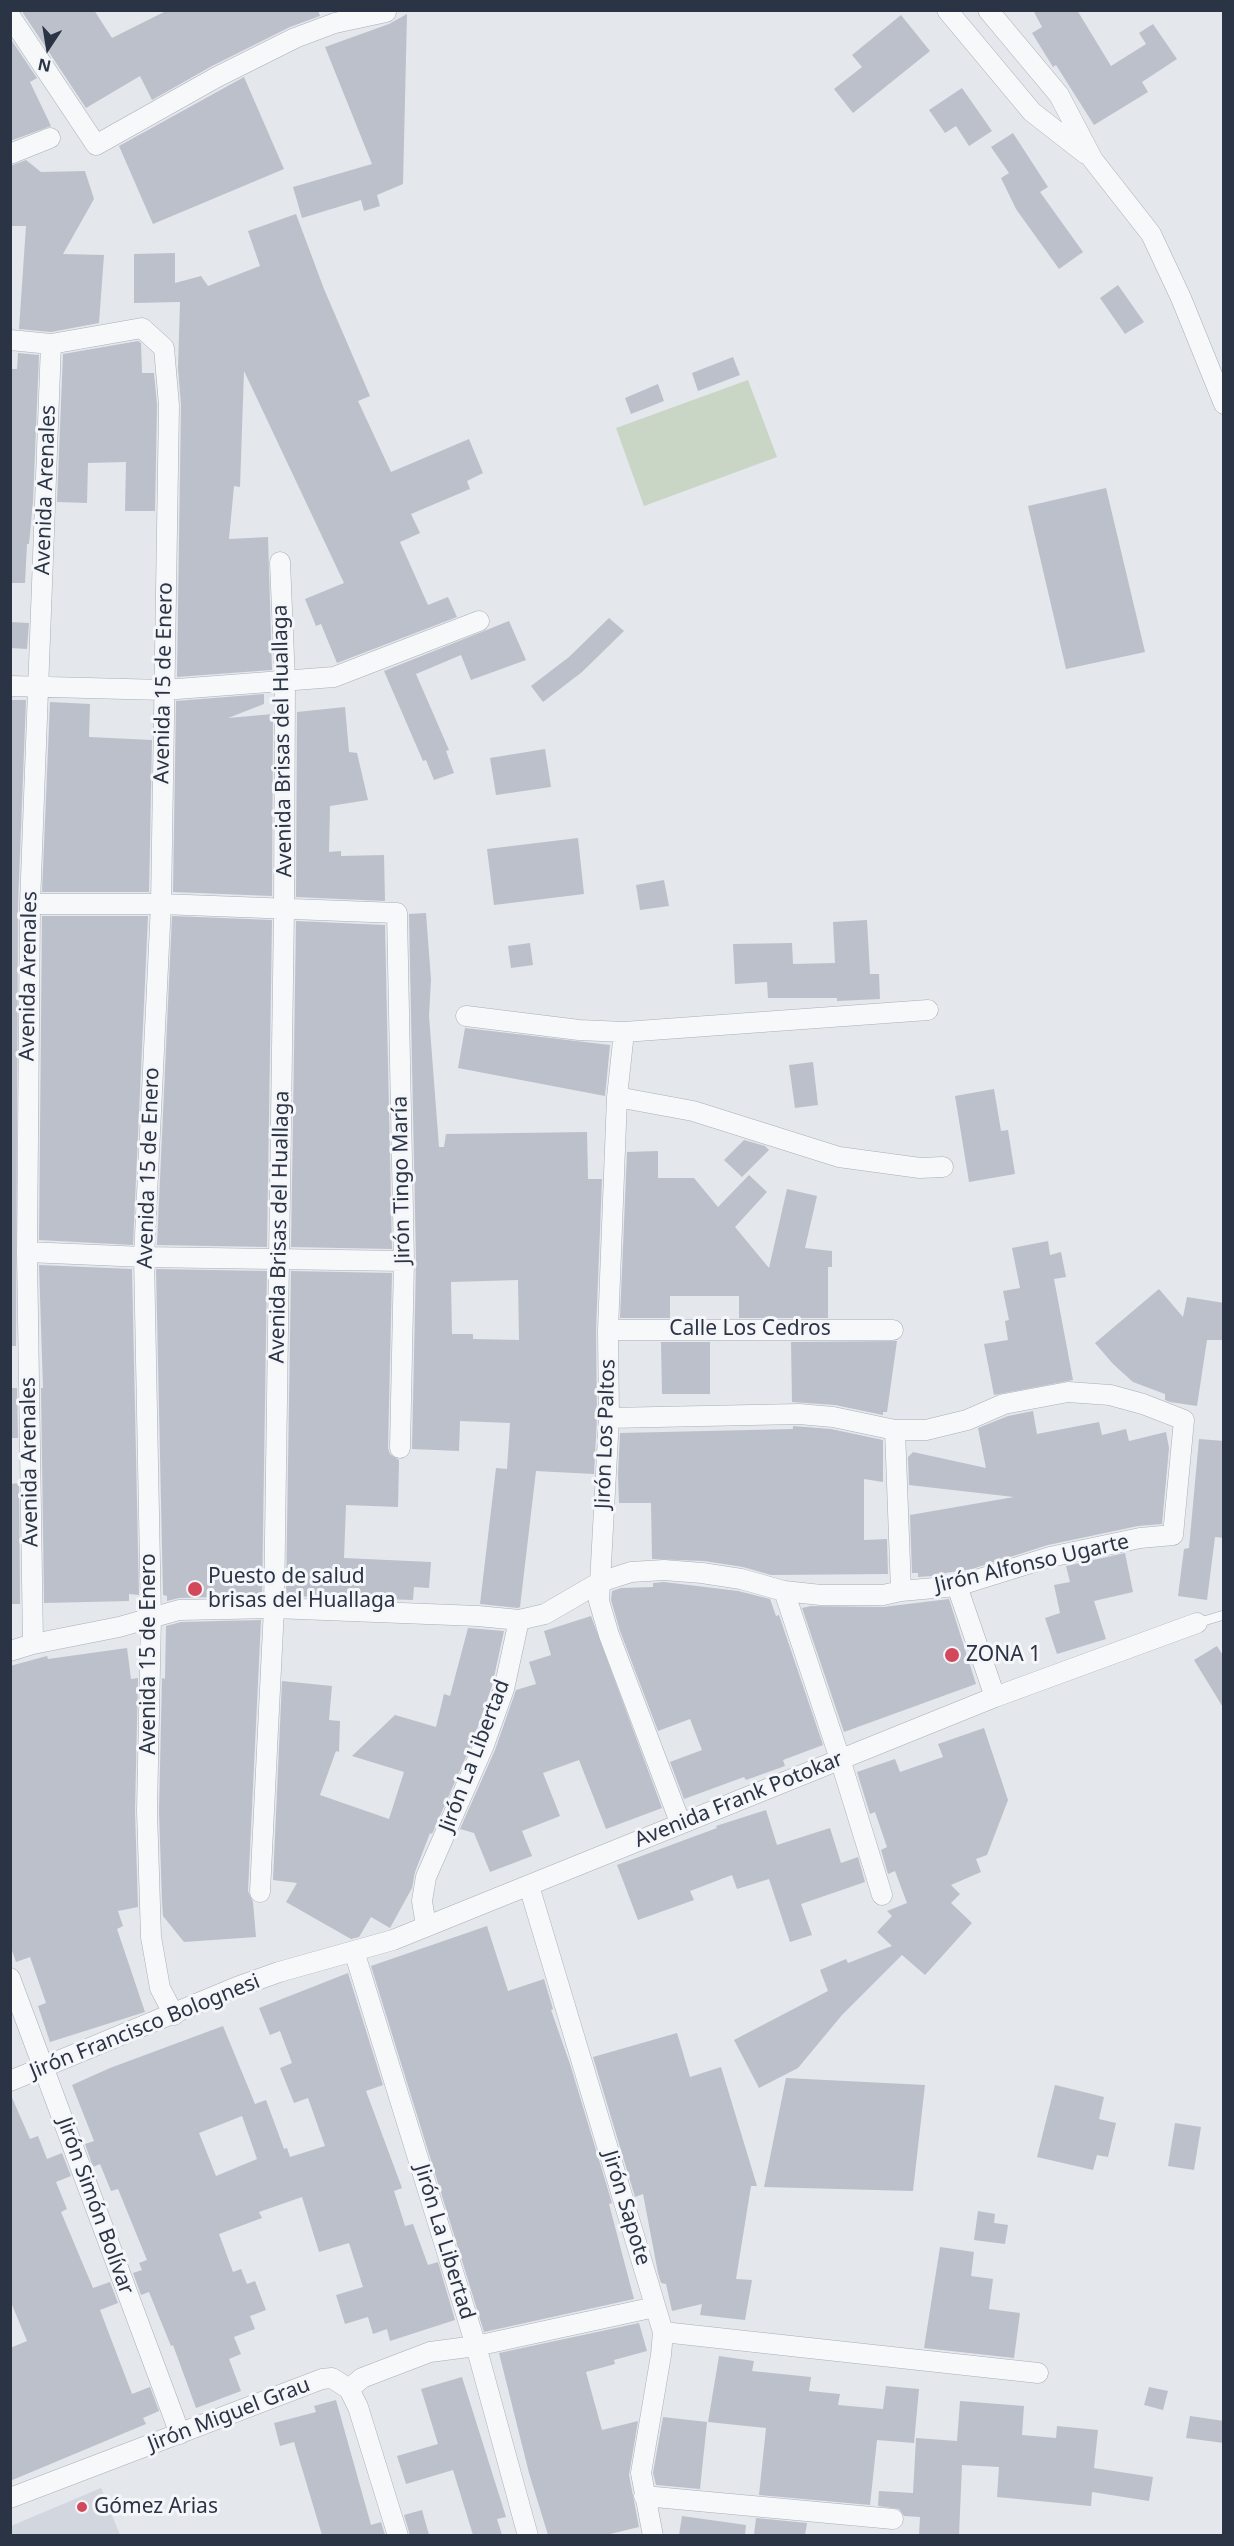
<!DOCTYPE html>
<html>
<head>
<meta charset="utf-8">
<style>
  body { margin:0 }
  #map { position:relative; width:1234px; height:2546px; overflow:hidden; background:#e4e7ec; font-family:"Noto Sans",sans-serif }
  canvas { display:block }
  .frame { position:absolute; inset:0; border:12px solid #2b3445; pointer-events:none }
  .north { position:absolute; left:18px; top:18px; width:60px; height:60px; -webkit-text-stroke:4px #f4f6f9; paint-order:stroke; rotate:192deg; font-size:16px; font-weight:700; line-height:24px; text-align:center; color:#2b3445 }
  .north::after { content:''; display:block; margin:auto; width:21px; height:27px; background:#2b3445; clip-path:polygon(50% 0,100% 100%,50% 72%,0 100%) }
</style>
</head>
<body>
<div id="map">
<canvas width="1234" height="2546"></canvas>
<div class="frame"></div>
<div class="north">N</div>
</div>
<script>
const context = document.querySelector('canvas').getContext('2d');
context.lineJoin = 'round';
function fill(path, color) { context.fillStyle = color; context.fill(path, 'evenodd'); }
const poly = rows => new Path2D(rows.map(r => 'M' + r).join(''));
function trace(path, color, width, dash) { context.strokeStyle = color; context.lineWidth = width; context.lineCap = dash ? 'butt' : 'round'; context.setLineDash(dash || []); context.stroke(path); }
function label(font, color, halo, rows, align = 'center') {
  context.font = font + ' "Noto Sans",sans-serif'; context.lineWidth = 6; context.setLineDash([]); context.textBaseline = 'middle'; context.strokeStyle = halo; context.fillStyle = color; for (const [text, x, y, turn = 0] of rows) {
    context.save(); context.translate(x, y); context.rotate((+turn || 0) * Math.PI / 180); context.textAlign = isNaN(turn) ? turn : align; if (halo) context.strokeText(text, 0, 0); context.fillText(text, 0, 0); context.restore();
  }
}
const built = poly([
  [101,2488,120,2535,11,2535,11,2526]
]);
const green = poly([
  [748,380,777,457,644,506,616,428]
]);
const building = poly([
  [21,10,94,10,112,38,168,10,318,10,320,16,290,27,212,66,152,100,140,76,86,108],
  [1033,10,1077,10,1111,66,1146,44,1139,33,1153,24,1177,59,1142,82,1148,92,1094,125,1056,65,1053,67,1032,33,1042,27],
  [407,14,403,184,377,195,380,206,364,211,361,200,302,218,293,187,372,164,325,47,389,24],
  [901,15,930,51,853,113,834,89,862,67,852,55],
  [10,38,37,78,30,82,51,126,10,141],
  [244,77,284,169,153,224,119,146],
  [962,88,992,131,969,146,956,126,945,133,929,110],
  [1013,133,1048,187,1040,192,1083,252,1059,269,1016,209,1001,178,1009,173,991,147],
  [26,160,41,172,85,171,94,199,63,254,104,255,99,323,51,332,19,329,26,226,10,226,10,166],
  [296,214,324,289,370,396,358,401,391,472,469,439,483,473,467,481,470,489,411,514,420,533,400,542,428,605,448,597,457,617,337,663,321,624,316,626,305,599,344,583,244,371,240,487,234,486,229,539,268,537,272,670,177,677,181,405,178,368,180,302,134,303,134,254,175,253,175,283,201,276,208,286,260,266,248,231],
  [1118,285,1144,322,1125,334,1100,298],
  [138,341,141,343,142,373,154,373,157,405,155,511,125,511,126,462,88,463,87,503,57,502,63,354],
  [18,353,39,355,33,501,29,544,27,544,25,583,10,583,10,369,17,369],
  [733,357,740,375,698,391,692,373],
  [658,384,664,401,631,414,625,398],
  [1106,488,1145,652,1066,669,1028,506],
  [609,618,624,631,582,672,543,702,531,686,569,657],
  [509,621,526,660,471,680,461,655,416,674,449,750,446,751,454,773,434,780,426,760,423,761,384,671],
  [10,622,29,623,27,649,10,648],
  [264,694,264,704,228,718,273,714,272,896,173,892,176,701],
  [10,700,26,700,18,904,16,1346,10,1346],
  [50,702,90,704,89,737,152,740,149,892,42,892],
  [345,707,349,752,357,753,368,800,330,806,329,852,341,851,341,856,384,855,385,901,296,897,297,712],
  [545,749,551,787,496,795,490,758],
  [578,838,584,894,494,905,487,849],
  [664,880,669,906,640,910,636,885],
  [426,913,431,980,429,1016,439,1147,444,1147,446,1134,587,1132,588,1179,602,1179,596,1330,597,1418,594,1474,536,1471,520,1607,518,1608,480,1604,496,1468,507,1469,510,1423,460,1421,459,1451,412,1449,416,1261,409,914],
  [518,1280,519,1340,473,1339,473,1334,452,1334,451,1282],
  [42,916,148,916,133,1245,39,1240],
  [172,916,272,920,267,1247,157,1245],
  [867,920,870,974,879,974,880,999,837,1001,837,998,768,998,767,982,735,984,733,944,792,943,793,964,835,963,833,922],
  [296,921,385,925,392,1249,291,1247],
  [530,943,533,965,511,968,508,946],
  [465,1028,610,1045,605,1096,458,1068],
  [813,1062,818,1105,795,1108,789,1065],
  [994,1089,1001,1131,1008,1130,1015,1174,969,1182,955,1096],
  [744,1140,765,1146,769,1150,742,1177,724,1160],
  [658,1151,658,1178,694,1178,718,1207,749,1175,767,1192,735,1227,769,1268,787,1189,817,1196,805,1248,832,1251,832,1267,828,1267,828,1318,739,1318,739,1296,670,1296,670,1318,620,1318,627,1152],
  [1048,1241,1050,1255,1061,1252,1066,1277,1054,1279,1073,1380,994,1395,984,1344,1008,1340,1005,1321,1009,1320,1003,1291,1020,1288,1012,1248],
  [39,1265,132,1269,139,1595,129,1594,129,1601,44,1603,41,1388,43,1388],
  [156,1269,267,1271,262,1596,179,1598,167,1601,167,1596,163,1595],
  [291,1271,392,1273,388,1448,390,1454,399,1460,398,1507,346,1505,344,1558,431,1562,429,1588,414,1587,413,1600,286,1596],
  [1159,1289,1183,1317,1187,1297,1224,1303,1224,1340,1207,1340,1197,1406,1170,1402,1165,1400,1165,1394,1133,1382,1113,1364,1095,1343],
  [897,1341,887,1412,883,1412,883,1415,835,1405,792,1402,791,1342],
  [661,1342,710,1342,710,1394,662,1394],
  [10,1388,17,1388,18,1438,10,1438],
  [1033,1411,1037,1434,1099,1422,1102,1435,1126,1429,1129,1441,1166,1432,1169,1448,1162,1524,1138,1526,1048,1545,972,1569,945,1573,946,1575,918,1577,918,1573,912,1573,910,1515,1014,1497,909,1485,908,1457,913,1452,986,1468,978,1428,1008,1416],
  [793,1426,831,1429,883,1440,883,1482,864,1479,864,1540,887,1539,888,1574,771,1575,743,1567,704,1561,652,1559,651,1503,619,1503,618,1475,620,1433,793,1429],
  [1199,1439,1224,1441,1224,1538,1215,1537,1207,1600,1178,1596,1184,1549,1189,1548],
  [19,1483,20,1604,10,1604,10,1484],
  [1125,1553,1133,1592,1094,1601,1106,1639,1057,1654,1045,1618,1060,1613,1054,1585,1070,1582,1066,1566],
  [664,1582,738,1591,770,1599,776,1616,779,1615,823,1745,783,1760,785,1766,746,1780,744,1777,684,1799,670,1762,702,1750,690,1719,658,1731,620,1631,611,1600,612,1591,621,1588,653,1587,653,1583],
  [949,1599,976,1684,844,1732,802,1608,811,1606,883,1607],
  [591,1616,662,1808,606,1829,579,1760,543,1773,560,1816,522,1831,532,1856,490,1872,474,1833,460,1829,495,1750,516,1690,536,1684,529,1662,551,1655,544,1631],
  [261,1620,248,1891,253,1902,256,1937,184,1942,163,1916,162,1902,159,1811,162,1678,165,1679,166,1626,181,1622],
  [468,1628,504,1631,492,1686,473,1741,432,1834,430,1833,415,1872,412,1888,390,1928,371,1917,359,1937,351,1939,286,1902,297,1883,273,1880,282,1681,332,1686,329,1720,340,1721,339,1752,336,1751,320,1795,389,1819,404,1772,352,1756,395,1715,436,1727,444,1694,450,1696],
  [1217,1646,1224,1657,1224,1709,1194,1660],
  [127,1648,131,1679,138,1678,135,1811,138,1907,118,1911,123,1926,117,1929,145,2012,50,2042,38,2006,46,2003,30,1957,16,1962,10,1945,10,1666,47,1656,48,1659],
  [984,1728,1008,1800,987,1855,976,1859,981,1872,951,1885,960,1894,951,1903,972,1923,925,1975,902,1955,842,2015,798,2068,759,2088,734,2040,828,1991,820,1970,846,1959,848,1963,892,1946,877,1932,892,1916,887,1911,907,1903,895,1871,888,1874,881,1850,887,1847,875,1812,870,1814,857,1772,895,1759,900,1772,943,1757,938,1744],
  [766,1810,777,1845,830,1828,841,1863,858,1857,865,1882,801,1904,812,1935,790,1942,769,1879,737,1889,732,1875,690,1891,694,1900,638,1920,617,1865,717,1828,716,1826],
  [487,1926,508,1991,544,1979,553,2009,551,2010,570,2064,612,2203,609,2204,634,2299,484,2332,371,1966],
  [348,1973,383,2085,366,2091,402,2188,394,2191,405,2226,413,2224,428,2265,438,2262,455,2320,390,2341,387,2329,373,2334,368,2317,345,2324,336,2295,363,2287,349,2243,319,2252,302,2197,259,2212,262,2218,219,2234,233,2272,241,2269,247,2284,255,2281,266,2310,250,2316,255,2329,234,2337,241,2354,229,2359,241,2391,196,2408,173,2345,171,2346,149,2292,141,2295,133,2273,142,2270,139,2263,147,2260,118,2189,111,2191,100,2164,93,2167,85,2144,94,2141,72,2085,110,2068,223,2026,255,2104,266,2100,284,2149,287,2148,290,2157,325,2146,308,2098,294,2103,280,2068,292,2063,280,2031,270,2035,259,2008],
  [242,2116,257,2159,216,2176,199,2133],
  [677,2033,690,2077,721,2067,757,2186,751,2186,736,2279,752,2280,745,2320,700,2315,702,2304,672,2311,666,2284,661,2283,658,2273,643,2194,635,2197,593,2057],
  [786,2078,925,2085,913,2191,764,2187],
  [1055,2085,1104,2097,1099,2119,1116,2123,1108,2157,1097,2155,1093,2170,1037,2157],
  [10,2093,30,2139,38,2136,47,2159,62,2153,71,2176,56,2182,67,2209,61,2212,93,2288,110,2282,118,2303,100,2310,132,2394,150,2387,159,2411,143,2418,146,2424,10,2481,10,2348,27,2341,10,2300],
  [1175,2123,1201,2127,1194,2170,1168,2166],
  [978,2211,995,2214,994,2223,1008,2225,1005,2244,974,2240],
  [940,2247,974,2252,971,2276,993,2279,989,2309,1020,2313,1014,2358,924,2348],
  [639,2323,647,2351,614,2360,615,2364,586,2372,602,2430,638,2421,629,2475,639,2527,606,2535,548,2535,529,2473,499,2353],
  [719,2356,754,2361,752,2371,811,2377,809,2391,840,2394,838,2405,883,2409,886,2386,919,2389,914,2443,877,2440,870,2505,759,2495,766,2428,708,2422],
  [462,2377,506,2517,497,2519,502,2535,473,2535,453,2470,406,2484,397,2456,438,2444,421,2389],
  [1149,2387,1168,2391,1163,2410,1144,2405],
  [336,2400,371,2525,381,2522,385,2535,322,2535,294,2442,280,2446,274,2423,316,2412,314,2406],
  [960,2401,1024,2406,1022,2435,1056,2438,1057,2426,1098,2430,1094,2468,1153,2477,1149,2501,1092,2492,1091,2506,997,2497,999,2467,962,2465,959,2535,919,2535,920,2517,904,2516,899,2509,878,2506,879,2491,913,2493,916,2438,957,2441],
  [1190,2416,1224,2421,1224,2443,1186,2438],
  [663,2417,707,2422,700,2489,656,2485,653,2473],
  [422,2510,429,2535,410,2535,404,2515],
  [682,2516,746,2525,745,2535,679,2535],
  [756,2518,807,2523,805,2535,754,2535]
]);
const service = poly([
  [1197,1623,1224,1615]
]);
const minor = poly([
  [947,10,1032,112,1086,154],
  [988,10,1059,95,1093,160,1151,234,1181,298,1224,404],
  [10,16,96,145,217,77,295,38,335,23,386,12],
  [10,154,50,138],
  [10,340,51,344,142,328,164,348,169,405,161,904,144,1257,151,1617,147,1811,151,1937,160,1988,174,2015],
  [10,686,164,690,334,677,479,621],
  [30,904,161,904,397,913,404,1261,400,1448],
  [466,1016,579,1030,624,1032,928,1010],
  [624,1032,617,1097,608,1330,609,1418,599,1601,609,1635,680,1822],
  [617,1097,693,1111,839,1157,920,1168,943,1167],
  [27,1252,144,1257,404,1261],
  [608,1330,893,1330],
  [895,1430,901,1591],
  [957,1586,995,1697],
  [784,1591,840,1759,882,1895],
  [33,1644,27,1252,30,904,51,344],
  [10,1651,33,1644,119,1627,179,1610,274,1608,478,1616,519,1620,545,1614,600,1582,631,1572,664,1570,702,1573,741,1579,784,1591,821,1595,883,1595,901,1591,957,1586,1050,1557,1140,1538,1173,1535,1184,1420,1143,1404,1110,1395,1068,1392,1004,1404,967,1420,926,1430,895,1430,833,1417,799,1414,609,1418],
  [529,1886,663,2332,661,2355,641,2473,653,2536],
  [260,1892,274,1608,284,910,285,682,280,562],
  [426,1926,422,1901,426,1877,484,1745,504,1689,519,1620],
  [354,1951,476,2346,528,2536],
  [10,1978,180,2434],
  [10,2081,237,1987,279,1972,393,1940,995,1697,1197,1623],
  [663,2332,1038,2373],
  [349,2389,362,2378,430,2352,476,2346,655,2307],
  [644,2496,893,2519],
  [10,2498,322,2379,332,2378,349,2389,358,2407,398,2536]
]);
const markers = [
  [195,1589,8,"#d1495b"],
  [952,1655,8,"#d1495b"],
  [82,2507,6,"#d1495b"]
];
const streetNames = [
  ["Avenida Arenales",46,490,-88],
  ["Avenida 15 de Enero",164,683,-89],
  ["Avenida Brisas del Huallaga",283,741,-91],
  ["Avenida Arenales",29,976,-89],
  ["Avenida 15 de Enero",149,1168,-88],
  ["Jirón Tingo María",402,1180,-91],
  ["Avenida Brisas del Huallaga",280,1227,-89],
  ["Calle Los Cedros",750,1329],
  ["Jirón Los Paltos",606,1434,-88],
  ["Avenida Arenales",30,1462,-91],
  ["Jirón Alfonso Ugarte",1032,1564,-13],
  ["Avenida 15 de Enero",149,1654,-90],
  ["Jirón La Libertad",475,1756,-69],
  ["Avenida Frank Potokar",739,1800,-22],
  ["Jirón Francisco Bolognesi",145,2027,-22],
  ["Jirón Simón Bolívar",95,2206,70],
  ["Jirón Sapote",626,2208,73],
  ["Jirón La Libertad",444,2242,73],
  ["Jirón Miguel Grau",229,2415,-21]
];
const poiNames = [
  ["Puesto de salud",208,1577],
  ["brisas del Huallaga",208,1601],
  ["ZONA 1",966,1655],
  ["Gómez Arias",94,2507]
];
fill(built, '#d2d6de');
fill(green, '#c9d6c5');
fill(building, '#bbc0ca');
trace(service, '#a9aeb7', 10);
trace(minor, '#a9aeb7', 21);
trace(service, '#f7f8fa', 9);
trace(minor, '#f7f8fa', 20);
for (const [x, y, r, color] of markers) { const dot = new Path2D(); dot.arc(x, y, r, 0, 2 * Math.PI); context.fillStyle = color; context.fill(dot); trace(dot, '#f4f6f9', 2); }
label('21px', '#2b3445', '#f4f6f9', streetNames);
label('21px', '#2b3445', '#f4f6f9', poiNames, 'left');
</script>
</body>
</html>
